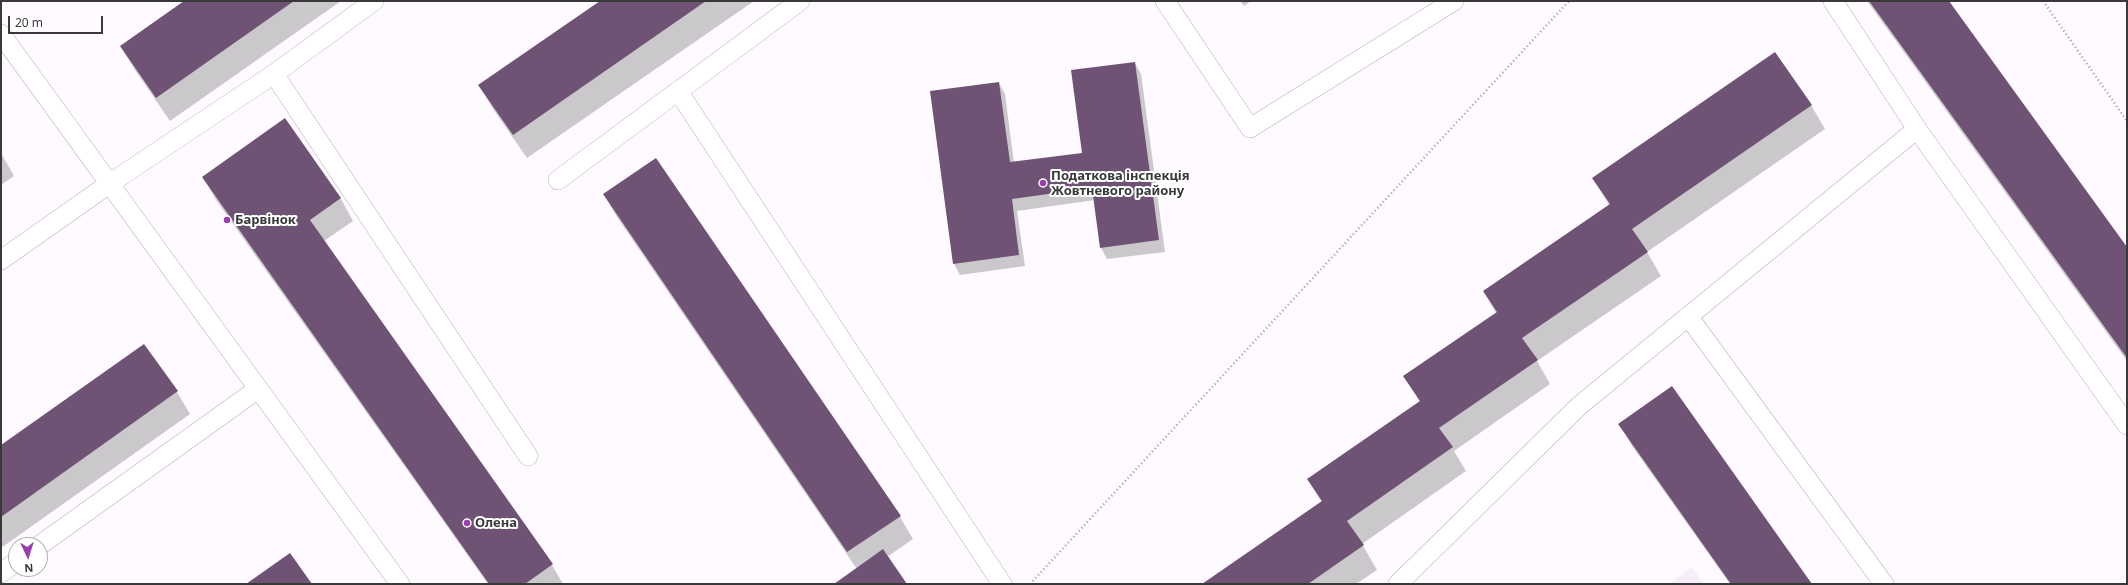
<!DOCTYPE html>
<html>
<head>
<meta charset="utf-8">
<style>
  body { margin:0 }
  #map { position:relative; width:2128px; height:585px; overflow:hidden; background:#fefaff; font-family:"Noto Sans",sans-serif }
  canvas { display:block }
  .frame { position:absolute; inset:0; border:2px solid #3a393a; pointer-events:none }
  .north { position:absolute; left:8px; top:537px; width:40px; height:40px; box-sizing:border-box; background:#fff; border:1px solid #b0b0b0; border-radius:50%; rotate:176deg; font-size:11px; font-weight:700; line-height:16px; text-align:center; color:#3a393a }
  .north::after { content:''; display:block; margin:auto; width:14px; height:18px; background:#983fab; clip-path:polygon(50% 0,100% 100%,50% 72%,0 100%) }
  .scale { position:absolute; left:8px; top:16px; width:95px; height:18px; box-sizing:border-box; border:2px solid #3a393a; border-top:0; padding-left:5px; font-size:12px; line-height:14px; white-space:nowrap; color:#3a393a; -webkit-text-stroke:3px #fff; paint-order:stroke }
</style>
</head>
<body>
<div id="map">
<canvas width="2128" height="585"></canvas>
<div class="frame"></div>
<div class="north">N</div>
<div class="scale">20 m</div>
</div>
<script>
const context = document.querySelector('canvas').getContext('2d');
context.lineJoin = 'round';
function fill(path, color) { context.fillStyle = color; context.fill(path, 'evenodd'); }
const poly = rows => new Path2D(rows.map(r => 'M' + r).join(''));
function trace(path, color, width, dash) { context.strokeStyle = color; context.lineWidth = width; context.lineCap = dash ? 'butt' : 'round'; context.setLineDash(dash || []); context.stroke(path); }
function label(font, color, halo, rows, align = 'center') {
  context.font = font + ' "Noto Sans",sans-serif'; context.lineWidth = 4; context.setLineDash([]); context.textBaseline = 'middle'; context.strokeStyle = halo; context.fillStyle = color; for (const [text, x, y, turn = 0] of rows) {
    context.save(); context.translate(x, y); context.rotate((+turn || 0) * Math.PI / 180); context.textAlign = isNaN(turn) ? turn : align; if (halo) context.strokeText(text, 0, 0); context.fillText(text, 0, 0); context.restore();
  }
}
const built = poly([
  [1692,567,1704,584,1669,584]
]);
const shadow = poly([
  [186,1,341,1,170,121,135,70,121,47],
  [602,1,754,1,527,158,493,109,480,86],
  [1240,1,1251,1,1244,6],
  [1867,1,1948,1,2127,249,2127,361],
  [1135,63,1141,74,1165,252,1107,259,1101,248,1095,200,1017,211,1025,266,960,275,954,264,999,83,1005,94,1014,163,1083,154],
  [1811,105,1825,129,1647,252,1661,276,1537,361,1550,384,1454,451,1466,471,1362,544,1377,570,1356,584,1204,584,1322,503,1308,479,1420,402,1404,376,1496,313,1484,292,1609,205,1593,178],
  [285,120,341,199,353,221,324,241,552,565,563,584,488,584,216,200,203,177],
  [1,153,14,176,1,185],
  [656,159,900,517,913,539,887,557,906,584,835,584,857,569,617,217,604,194],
  [177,392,190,414,1,548,1,447],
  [1620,424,1810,584,1730,584,1632,446]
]);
const building = poly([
  [184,1,294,1,156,98,120,46],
  [600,1,706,1,513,135,478,85],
  [1869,1,1949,1,2127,247,2127,358],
  [1775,52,1812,105,1632,229,1648,252,1522,338,1538,360,1439,428,1453,447,1347,521,1364,545,1308,584,1202,584,1322,501,1307,479,1420,401,1403,376,1497,312,1483,291,1610,204,1592,178],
  [1135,62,1159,240,1100,248,1092,188,1012,199,1019,255,953,264,930,91,999,82,1010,162,1082,153,1071,70],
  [285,118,341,198,310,220,553,564,525,584,489,584,202,177],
  [656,158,901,516,847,552,603,194],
  [144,344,178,391,1,517,1,445],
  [1672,386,1812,584,1731,584,1618,424],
  [883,549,907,584,834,584],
  [290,553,312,584,246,584]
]);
const path = poly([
  [2043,1,2127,121],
  [1030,584,1569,1]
]);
const lane = poly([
  [1165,1,1250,128,1454,1],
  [1833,1,1917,129,2127,425],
  [1,34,400,584],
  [274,74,528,456],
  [678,91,1002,584],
  [558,180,800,1],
  [1,260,109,184,274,74,374,1],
  [1688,316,1884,584],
  [40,545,258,389],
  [1,573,16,562],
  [1398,584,1579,406,1917,129]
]);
const markers = [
  [1043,183,4,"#983fab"],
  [227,220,4,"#983fab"],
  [467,523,4,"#983fab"]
];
const poiNames = [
  ["Податкова інспекція",1051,176],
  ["Жовтневого району",1051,191],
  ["Барвінок",235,220],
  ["Олена",475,523]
];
fill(built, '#f7eef9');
fill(shadow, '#0003');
fill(building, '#6f5375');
trace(lane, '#b4b1b5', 20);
trace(path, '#9f9c9f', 2.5, [1, 3]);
trace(lane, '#fff', 19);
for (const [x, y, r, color] of markers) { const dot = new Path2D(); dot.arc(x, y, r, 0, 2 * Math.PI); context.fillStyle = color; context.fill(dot); trace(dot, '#fff', 1.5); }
label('bold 13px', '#3a393a', '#fff', poiNames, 'left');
</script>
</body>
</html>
